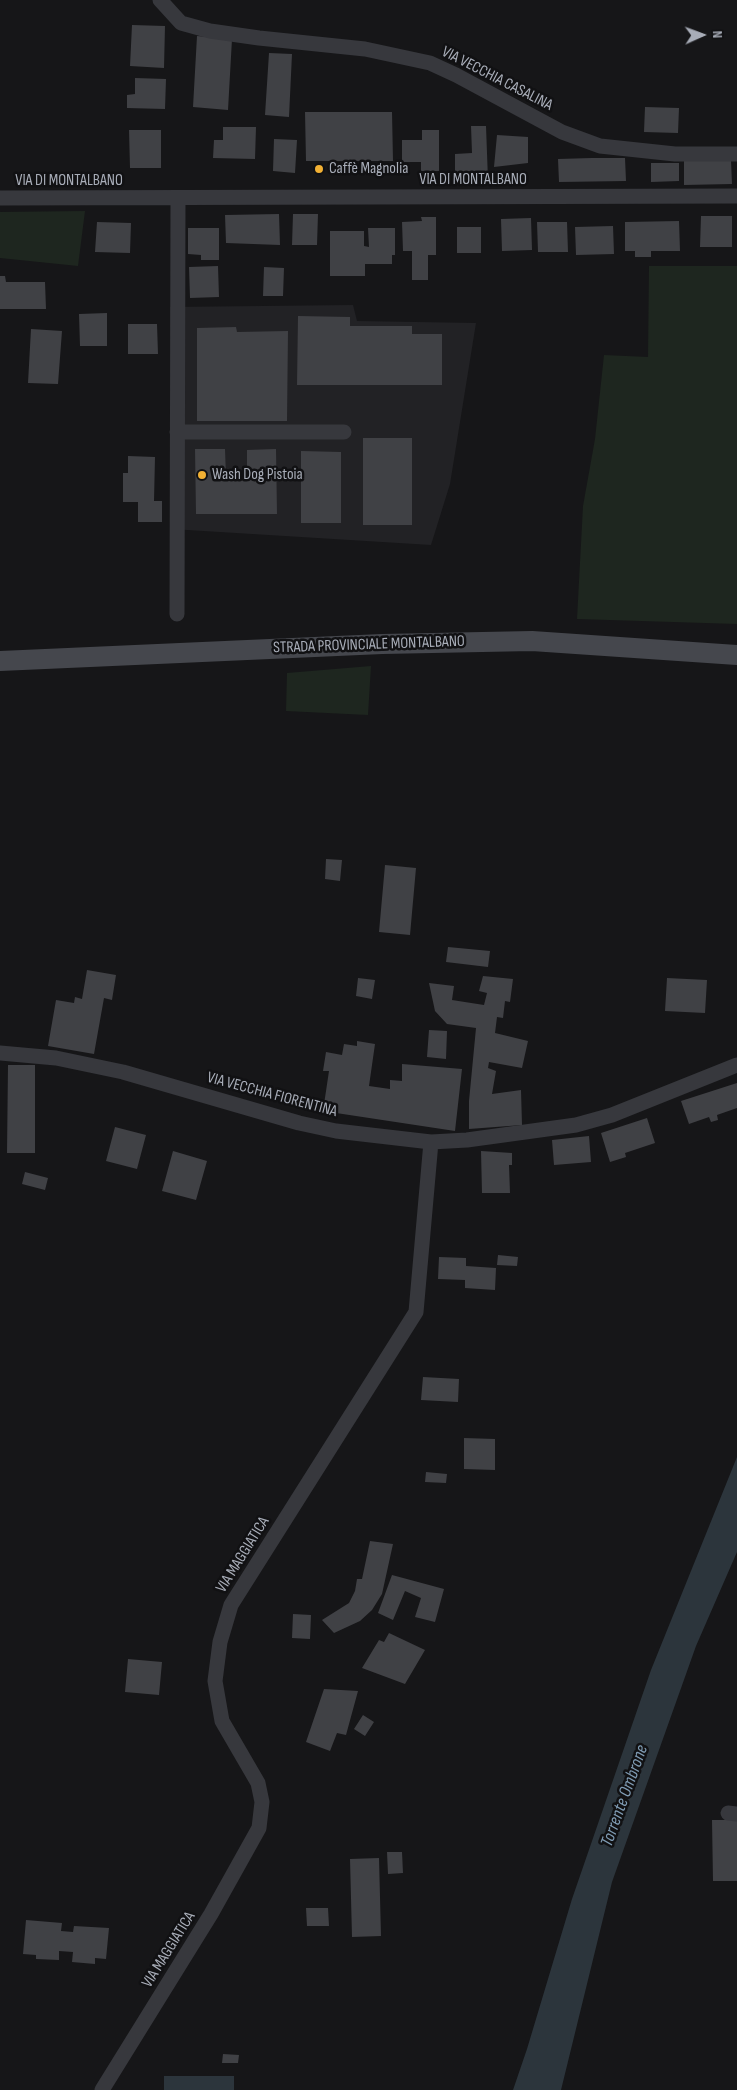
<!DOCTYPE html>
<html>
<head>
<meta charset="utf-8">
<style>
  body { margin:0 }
  #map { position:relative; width:737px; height:2090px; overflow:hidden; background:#161618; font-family:"Sofia Sans Condensed",sans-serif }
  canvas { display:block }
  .north { position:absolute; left:677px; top:10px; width:50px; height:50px; -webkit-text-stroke:4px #111113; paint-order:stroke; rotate:88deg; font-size:14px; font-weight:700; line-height:20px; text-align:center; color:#a8adb8 }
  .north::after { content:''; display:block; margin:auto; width:18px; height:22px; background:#a8adb8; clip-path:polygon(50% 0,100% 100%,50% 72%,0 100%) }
</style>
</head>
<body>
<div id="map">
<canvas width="737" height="2090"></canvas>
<div class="north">N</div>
</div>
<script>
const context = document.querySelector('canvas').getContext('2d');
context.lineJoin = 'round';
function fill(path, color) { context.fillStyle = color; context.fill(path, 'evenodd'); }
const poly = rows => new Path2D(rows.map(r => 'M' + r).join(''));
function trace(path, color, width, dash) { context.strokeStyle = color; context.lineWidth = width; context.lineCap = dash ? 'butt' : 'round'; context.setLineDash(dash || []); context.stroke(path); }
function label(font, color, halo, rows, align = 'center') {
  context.font = font + ' "Sofia Sans Condensed",sans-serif'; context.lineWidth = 5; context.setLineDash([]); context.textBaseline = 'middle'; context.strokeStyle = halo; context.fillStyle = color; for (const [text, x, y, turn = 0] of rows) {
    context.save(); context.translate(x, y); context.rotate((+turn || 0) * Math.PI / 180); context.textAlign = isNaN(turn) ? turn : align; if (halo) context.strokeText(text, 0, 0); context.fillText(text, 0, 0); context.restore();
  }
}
const built = poly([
  [353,305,357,321,476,323,450,484,431,545,171,529,170,307]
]);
const green = poly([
  [85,211,78,266,0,258,0,212],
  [649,266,737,266,737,624,577,619,583,506,595,439,604,355,648,357],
  [371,666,368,715,286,711,287,673]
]);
const water = poly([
  [737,1457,737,1552,696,1646,612,1882,561,2090,513,2090,527,2049,572,1899,651,1670],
  [164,2076,234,2076,234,2090,164,2090]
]);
const building = poly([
  [132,25,165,26,164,68,130,66],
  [197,36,232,39,228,110,193,107],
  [269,53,292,54,289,117,265,115],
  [135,78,166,79,165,109,127,108,127,95,135,94],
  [645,107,679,108,678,133,644,132],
  [305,112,392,112,393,161,306,161],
  [471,126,486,126,488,180,468,181,468,174,455,174,455,154,472,153],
  [223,127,256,127,255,159,213,158,214,140,223,140],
  [129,130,161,130,161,168,130,168],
  [422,130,439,130,439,171,421,171,421,162,402,162,402,140,422,140],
  [497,135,528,137,528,163,494,167],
  [274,139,297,140,295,173,273,171],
  [592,158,625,158,626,181,559,182,558,159],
  [684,160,731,160,732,184,684,185],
  [651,163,679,163,679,181,651,182],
  [279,214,280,245,226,243,225,215],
  [293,214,318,214,317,245,292,245],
  [701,216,732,216,732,247,700,247],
  [421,217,436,217,436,255,428,255,428,280,412,280,412,251,403,251,402,222,422,221],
  [531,218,532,250,502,251,501,219],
  [679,221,680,251,651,251,651,257,635,257,635,251,625,251,625,222],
  [97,222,131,223,130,253,95,252],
  [537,222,567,222,568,252,538,252],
  [613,226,614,254,576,255,575,227],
  [457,227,481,227,481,253,457,253],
  [188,228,219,228,219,260,201,260,201,255,188,254],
  [368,228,395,228,395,255,392,255,392,264,365,264,365,276,330,276,330,231,364,231,364,246,369,247],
  [218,266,219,297,190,298,189,267],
  [264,267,284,268,283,296,263,296],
  [0,276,5,276,6,282,45,282,46,309,0,309],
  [107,313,107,346,80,346,79,314],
  [298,316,350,317,350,326,412,326,412,334,442,334,442,385,297,385],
  [128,324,157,324,158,354,128,354],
  [236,327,237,332,288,331,287,421,197,421,197,328],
  [31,329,62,331,58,384,28,383],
  [363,438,412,438,412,525,363,525],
  [195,449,225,449,226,477,247,477,247,450,276,449,277,514,196,514],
  [301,451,341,452,341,523,301,523],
  [128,456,155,457,154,501,162,501,162,522,138,522,138,502,123,502,123,473,128,473],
  [326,859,342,860,340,881,325,879],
  [385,865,416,868,410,935,379,932],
  [448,947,490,951,488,967,446,962],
  [87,970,116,975,112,1000,104,998,94,1054,48,1046,56,1000,74,1003,75,997,82,999],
  [483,976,513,979,510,1002,505,1001,503,1018,497,1017,495,1033,528,1041,522,1068,489,1062,488,1068,496,1071,492,1094,521,1090,522,1125,469,1129,469,1101,476,1028,447,1024,435,1011,429,983,454,986,452,1000,484,1005,487,993,479,991],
  [358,978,375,980,372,999,356,996],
  [667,978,707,980,705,1013,665,1011],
  [429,1030,447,1031,446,1059,427,1057],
  [357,1041,375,1044,369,1086,390,1089,390,1080,402,1081,402,1064,462,1069,455,1131,323,1111,329,1071,323,1071,326,1052,342,1055,344,1044,357,1046],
  [8,1065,35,1065,35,1153,7,1153],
  [737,1083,737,1108,717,1115,718,1120,711,1122,709,1117,689,1124,681,1101],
  [647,1118,655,1143,625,1153,626,1157,610,1162,601,1133],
  [115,1127,146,1135,137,1169,106,1161],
  [589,1136,591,1162,554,1165,552,1140],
  [173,1151,207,1161,196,1200,162,1191],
  [481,1151,512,1153,512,1165,509,1165,510,1193,482,1193],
  [25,1172,48,1178,45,1190,22,1184],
  [498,1255,518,1257,517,1266,497,1265],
  [439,1257,466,1258,466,1266,496,1268,495,1290,465,1288,465,1280,438,1279],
  [423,1377,459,1379,458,1402,421,1400],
  [464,1438,495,1439,495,1470,464,1469],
  [426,1472,447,1474,446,1483,425,1482],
  [370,1541,393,1544,382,1594,372,1610,360,1621,334,1633,322,1620,349,1603,355,1591,357,1579,362,1579],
  [392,1575,444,1589,435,1622,415,1617,421,1598,405,1591,393,1620,378,1613],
  [293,1614,311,1615,310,1639,292,1638],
  [389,1633,425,1650,405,1684,362,1668,379,1640,384,1642],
  [128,1659,162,1662,159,1695,125,1692],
  [324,1689,358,1691,346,1735,337,1733,330,1751,306,1742],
  [363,1715,374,1722,365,1736,354,1729],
  [712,1820,737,1820,737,1881,713,1881],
  [387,1852,402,1852,403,1873,388,1874],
  [379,1858,381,1936,352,1937,350,1859],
  [306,1908,328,1908,329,1926,307,1926],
  [26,1920,62,1923,61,1931,73,1932,74,1926,109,1928,106,1959,95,1958,95,1964,72,1962,73,1952,59,1951,59,1960,36,1959,36,1955,23,1954],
  [223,2054,239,2055,238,2063,222,2063]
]);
const minor = poly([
  [160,0,181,23,210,31,259,38,365,49,430,63,456,75,562,132,600,146,675,154,737,154],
  [0,198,737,196],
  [177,432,344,432],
  [177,614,178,199],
  [0,1053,56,1058,123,1072,299,1123,336,1131,431,1142,467,1140,576,1125,612,1115,737,1065],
  [728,1813,737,1814],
  [102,2090,211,1914,259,1828,262,1802,258,1783,222,1721,215,1681,220,1642,231,1605,416,1312,431,1142]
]);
const secondary = poly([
  [0,661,382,644,532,641,737,655]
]);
const markers = [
  [319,169,5,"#f2b134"],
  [202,475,5,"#f2b134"]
];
const streetNames = [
  ["VIA VECCHIA CASALINA",497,79,27],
  ["VIA DI MONTALBANO",473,180],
  ["VIA DI MONTALBANO",69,181],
  ["STRADA PROVINCIALE MONTALBANO",369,645,-2],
  ["VIA VECCHIA FIORENTINA",272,1095,15],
  ["VIA MAGGIATICA",243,1555,-58],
  ["VIA MAGGIATICA",169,1950,-58]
];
const poiNames = [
  ["Caffè Magnolia",329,169],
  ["Wash Dog Pistoia",212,475]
];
const waterNames = [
  ["Torrente Ombrone",625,1796,-70]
];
fill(built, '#222225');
fill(green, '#1e261f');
fill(water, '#2c353c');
fill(building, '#404145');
trace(minor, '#37383d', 15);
trace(secondary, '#45474d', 20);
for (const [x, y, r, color] of markers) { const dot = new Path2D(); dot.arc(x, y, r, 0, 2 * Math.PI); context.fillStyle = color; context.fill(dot); trace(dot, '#111113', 2); }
label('16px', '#a8adb8', '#111113', streetNames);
label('16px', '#a8adb8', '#111113', poiNames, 'left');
label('italic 18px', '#7f9bb3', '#111113', waterNames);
</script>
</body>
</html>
